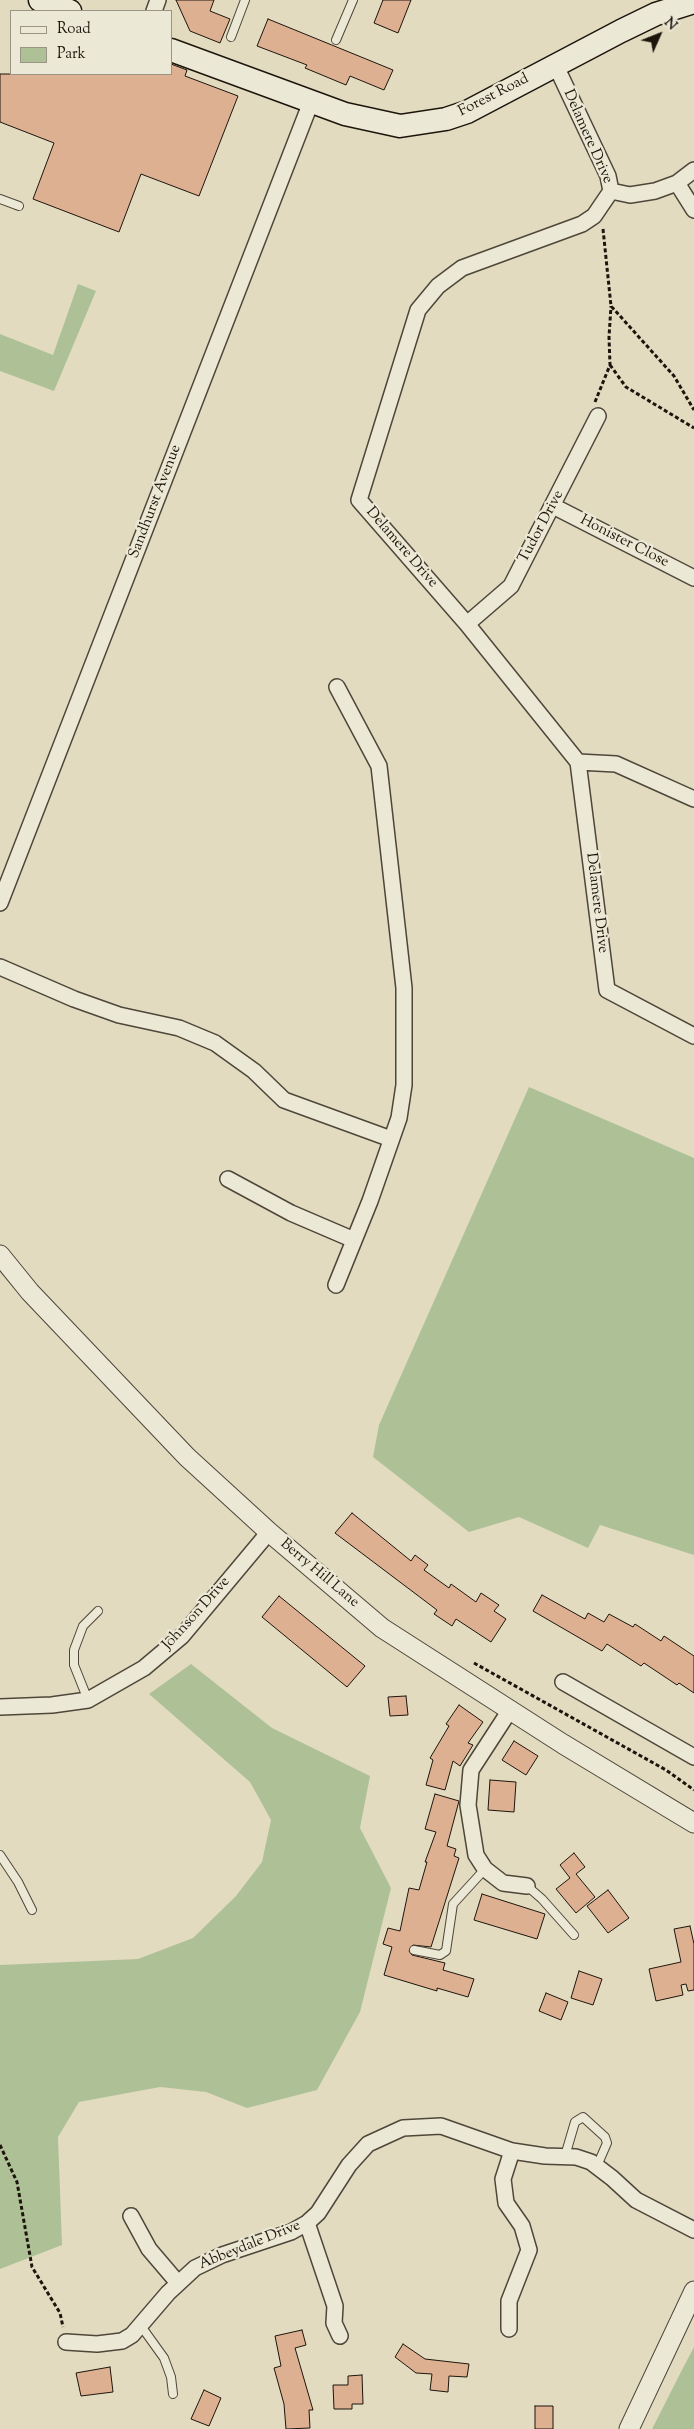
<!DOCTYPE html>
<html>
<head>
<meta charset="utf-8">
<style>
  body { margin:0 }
  #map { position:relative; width:694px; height:2429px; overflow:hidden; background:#e2dbc0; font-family:"Sorts Mill Goudy",serif }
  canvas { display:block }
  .legend { position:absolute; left:10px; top:10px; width:162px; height:65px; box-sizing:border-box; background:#ece8d6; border:1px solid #999485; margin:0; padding:6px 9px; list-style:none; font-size:15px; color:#1d150c }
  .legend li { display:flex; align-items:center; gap:10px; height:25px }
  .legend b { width:25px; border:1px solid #999485 }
  .north { position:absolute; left:634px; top:10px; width:50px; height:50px; -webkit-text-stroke:4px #ece8d6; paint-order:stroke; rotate:46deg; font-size:14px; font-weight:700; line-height:20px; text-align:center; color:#1d150c }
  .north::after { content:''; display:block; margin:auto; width:18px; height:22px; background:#1d150c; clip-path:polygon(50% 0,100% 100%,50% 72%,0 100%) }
</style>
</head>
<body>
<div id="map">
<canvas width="694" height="2429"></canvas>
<ul class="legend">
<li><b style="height:6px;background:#ece8d6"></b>Road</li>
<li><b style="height:14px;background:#aec196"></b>Park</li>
</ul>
<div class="north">N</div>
</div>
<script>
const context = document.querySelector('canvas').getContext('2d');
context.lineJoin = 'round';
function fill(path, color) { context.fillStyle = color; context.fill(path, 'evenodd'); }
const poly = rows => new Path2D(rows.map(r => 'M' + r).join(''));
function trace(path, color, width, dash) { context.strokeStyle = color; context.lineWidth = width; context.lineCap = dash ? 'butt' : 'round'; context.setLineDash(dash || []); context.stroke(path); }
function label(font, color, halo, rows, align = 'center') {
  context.font = font + ' "Sorts Mill Goudy",serif'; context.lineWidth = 4.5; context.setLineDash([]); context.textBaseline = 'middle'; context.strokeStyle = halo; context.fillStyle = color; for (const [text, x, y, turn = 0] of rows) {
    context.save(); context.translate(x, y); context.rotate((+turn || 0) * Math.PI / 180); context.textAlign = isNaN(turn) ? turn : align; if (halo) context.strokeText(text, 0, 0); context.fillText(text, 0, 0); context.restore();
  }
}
const green = poly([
  [78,284,96,291,54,391,0,371,0,334,53,355],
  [529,1087,694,1158,694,1555,600,1525,588,1548,519,1517,469,1532,373,1457,379,1425],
  [191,1664,272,1728,370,1776,360,1828,391,1888,360,2012,317,2090,247,2108,206,2092,160,2087,79,2102,58,2137,62,2245,0,2269,0,1965,138,1959,193,1938,236,1896,262,1862,271,1820,250,1782,149,1694],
  [694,2347,694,2429,652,2429,682,2370]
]);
const building = poly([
  [176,0,214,0,210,11,230,19,220,43,190,31,176,0],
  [383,0,411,0,398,33,374,23,383,0],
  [268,19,393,70,384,90,350,76,346,85,305,68,307,65,257,46,268,19],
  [171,64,187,70,185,76,238,96,199,196,141,174,119,232,33,199,54,143,0,122,0,74,171,74,171,64],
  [352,1513,411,1561,415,1555,428,1565,424,1570,449,1588,451,1584,476,1602,481,1593,499,1605,494,1611,506,1619,491,1642,456,1619,452,1626,434,1614,437,1610,335,1533,352,1513],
  [542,1595,585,1619,588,1613,604,1622,609,1614,633,1627,635,1624,661,1641,664,1636,694,1656,694,1693,679,1683,677,1685,644,1663,641,1666,607,1644,602,1651,533,1611,542,1595],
  [279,1596,365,1666,347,1687,262,1617,279,1596],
  [406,1696,408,1715,390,1716,388,1697,406,1696],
  [459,1705,483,1722,468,1743,473,1745,460,1766,453,1761,445,1790,426,1785,433,1760,430,1758,449,1726,446,1724,459,1705],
  [514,1741,538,1756,526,1775,502,1760,514,1741],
  [490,1780,516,1782,514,1812,488,1810,490,1780],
  [435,1794,459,1801,447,1846,456,1849,454,1856,459,1858,431,1947,413,1945,409,1951,412,1955,445,1963,443,1970,474,1979,468,1997,437,1988,437,1991,384,1975,392,1947,383,1944,388,1928,400,1931,409,1888,419,1890,427,1862,425,1862,436,1832,425,1829,435,1794],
  [574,1853,585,1867,576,1874,595,1897,576,1913,556,1889,570,1878,560,1865,574,1853],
  [608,1890,629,1918,608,1933,587,1906,608,1890],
  [482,1894,545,1914,537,1939,474,1920,482,1894],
  [690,1926,694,1944,694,1990,688,1991,686,1984,681,1985,683,1995,656,2001,649,1969,681,1962,674,1929,690,1926],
  [579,1971,602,1979,593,2005,571,1998,579,1971],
  [546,1993,568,2002,561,2020,539,2011,546,1993],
  [302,2330,306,2345,295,2348,313,2410,309,2410,310,2428,286,2429,284,2404,274,2368,281,2366,275,2336,302,2330],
  [403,2344,425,2359,469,2364,467,2377,449,2376,448,2392,430,2390,432,2374,416,2373,395,2357,403,2344],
  [110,2367,113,2392,81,2396,76,2373,110,2367],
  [362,2375,363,2404,352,2404,352,2409,334,2409,333,2385,348,2385,348,2376,362,2375],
  [204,2390,221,2398,209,2426,191,2419,204,2390],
  [535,2406,553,2406,553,2429,535,2429,535,2406]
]);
const path = poly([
  [603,229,611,306,674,376,694,410],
  [610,365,626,387,694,428],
  [595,402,610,365,609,337,611,306],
  [474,1663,666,1770,694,1790],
  [0,2145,17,2182,32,2267,60,2313,63,2327]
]);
const service = poly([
  [231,37,245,0],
  [336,40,353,0],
  [0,199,19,206],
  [88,1700,74,1665,74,1650,83,1626,98,1611],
  [0,1855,18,1882,32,1910],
  [527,1886,542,1899,574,1935],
  [414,1950,440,1955,446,1951,453,1904,485,1869],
  [565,2156,575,2122,583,2117,605,2137,607,2143,597,2166],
  [141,2326,164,2358,171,2377,173,2394]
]);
const minor = poly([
  [154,11,158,0],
  [555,64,608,176,611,191,594,216,582,224,462,268,438,286,418,310,359,500,467,624,578,762,607,990,694,1036],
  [677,183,694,210],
  [611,191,630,195,655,191,677,183,694,170],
  [553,506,694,578],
  [467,624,511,586,598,416],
  [578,762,616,764,694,799],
  [0,903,311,102],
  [0,967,74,999,119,1015,179,1028,215,1043,254,1071,284,1100,391,1139],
  [228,1179,291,1213,354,1240],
  [336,1285,370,1201,399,1118,404,1085,404,988,379,766,337,687],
  [563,1682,694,1757],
  [0,1707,52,1705,88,1700,144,1668,182,1636,269,1532],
  [510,1710,471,1770,468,1805,476,1855,485,1869,503,1883,527,1886],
  [131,2216,149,2249,178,2283],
  [307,2223,335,2306,334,2323,340,2336],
  [509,2329,509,2301,529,2250,522,2226,506,2203,503,2179,512,2151],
  [66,2342,97,2344,122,2341,132,2335,168,2293,195,2268,222,2255,291,2232,307,2223,318,2213,349,2165,368,2144,403,2128,441,2126,512,2151,545,2156,576,2157,591,2162,612,2178,636,2200,694,2230]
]);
const tertiary = poly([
  [0,1255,30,1292,187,1457,269,1532,382,1628,563,1744,694,1823],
  [629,2429,694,2291]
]);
const secondary = poly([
  [40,0,70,11],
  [171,50,345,114,400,126,446,119,467,112,621,31,656,14,694,2]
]);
const streetNames = [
  ["Forest Road",494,96,-27],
  ["Delamere Drive",587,137,66],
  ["Sandhurst Avenue",156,502,-69],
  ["Tudor Drive",542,527,-62],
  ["Honister Close",624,542,27],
  ["Delamere Drive",401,548,49],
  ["Delamere Drive",596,903,83],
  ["Berry Hill Lane",319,1574,40],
  ["Johnson Drive",197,1614,-48],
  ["Abbeydale Drive",250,2246,-22]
];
fill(green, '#aec196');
fill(building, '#ddb092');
trace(building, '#1d150c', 1);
trace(service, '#4e4639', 10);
trace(minor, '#4e4639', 18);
trace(tertiary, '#4e4639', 21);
trace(secondary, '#1d150c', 25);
trace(path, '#1d150c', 3, [4, 2.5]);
trace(service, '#ece8d6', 8);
trace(minor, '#ece8d6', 15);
trace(tertiary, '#ece8d6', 19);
trace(secondary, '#ece8d6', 22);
label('15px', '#1d150c', '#ece8d6', streetNames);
</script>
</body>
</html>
